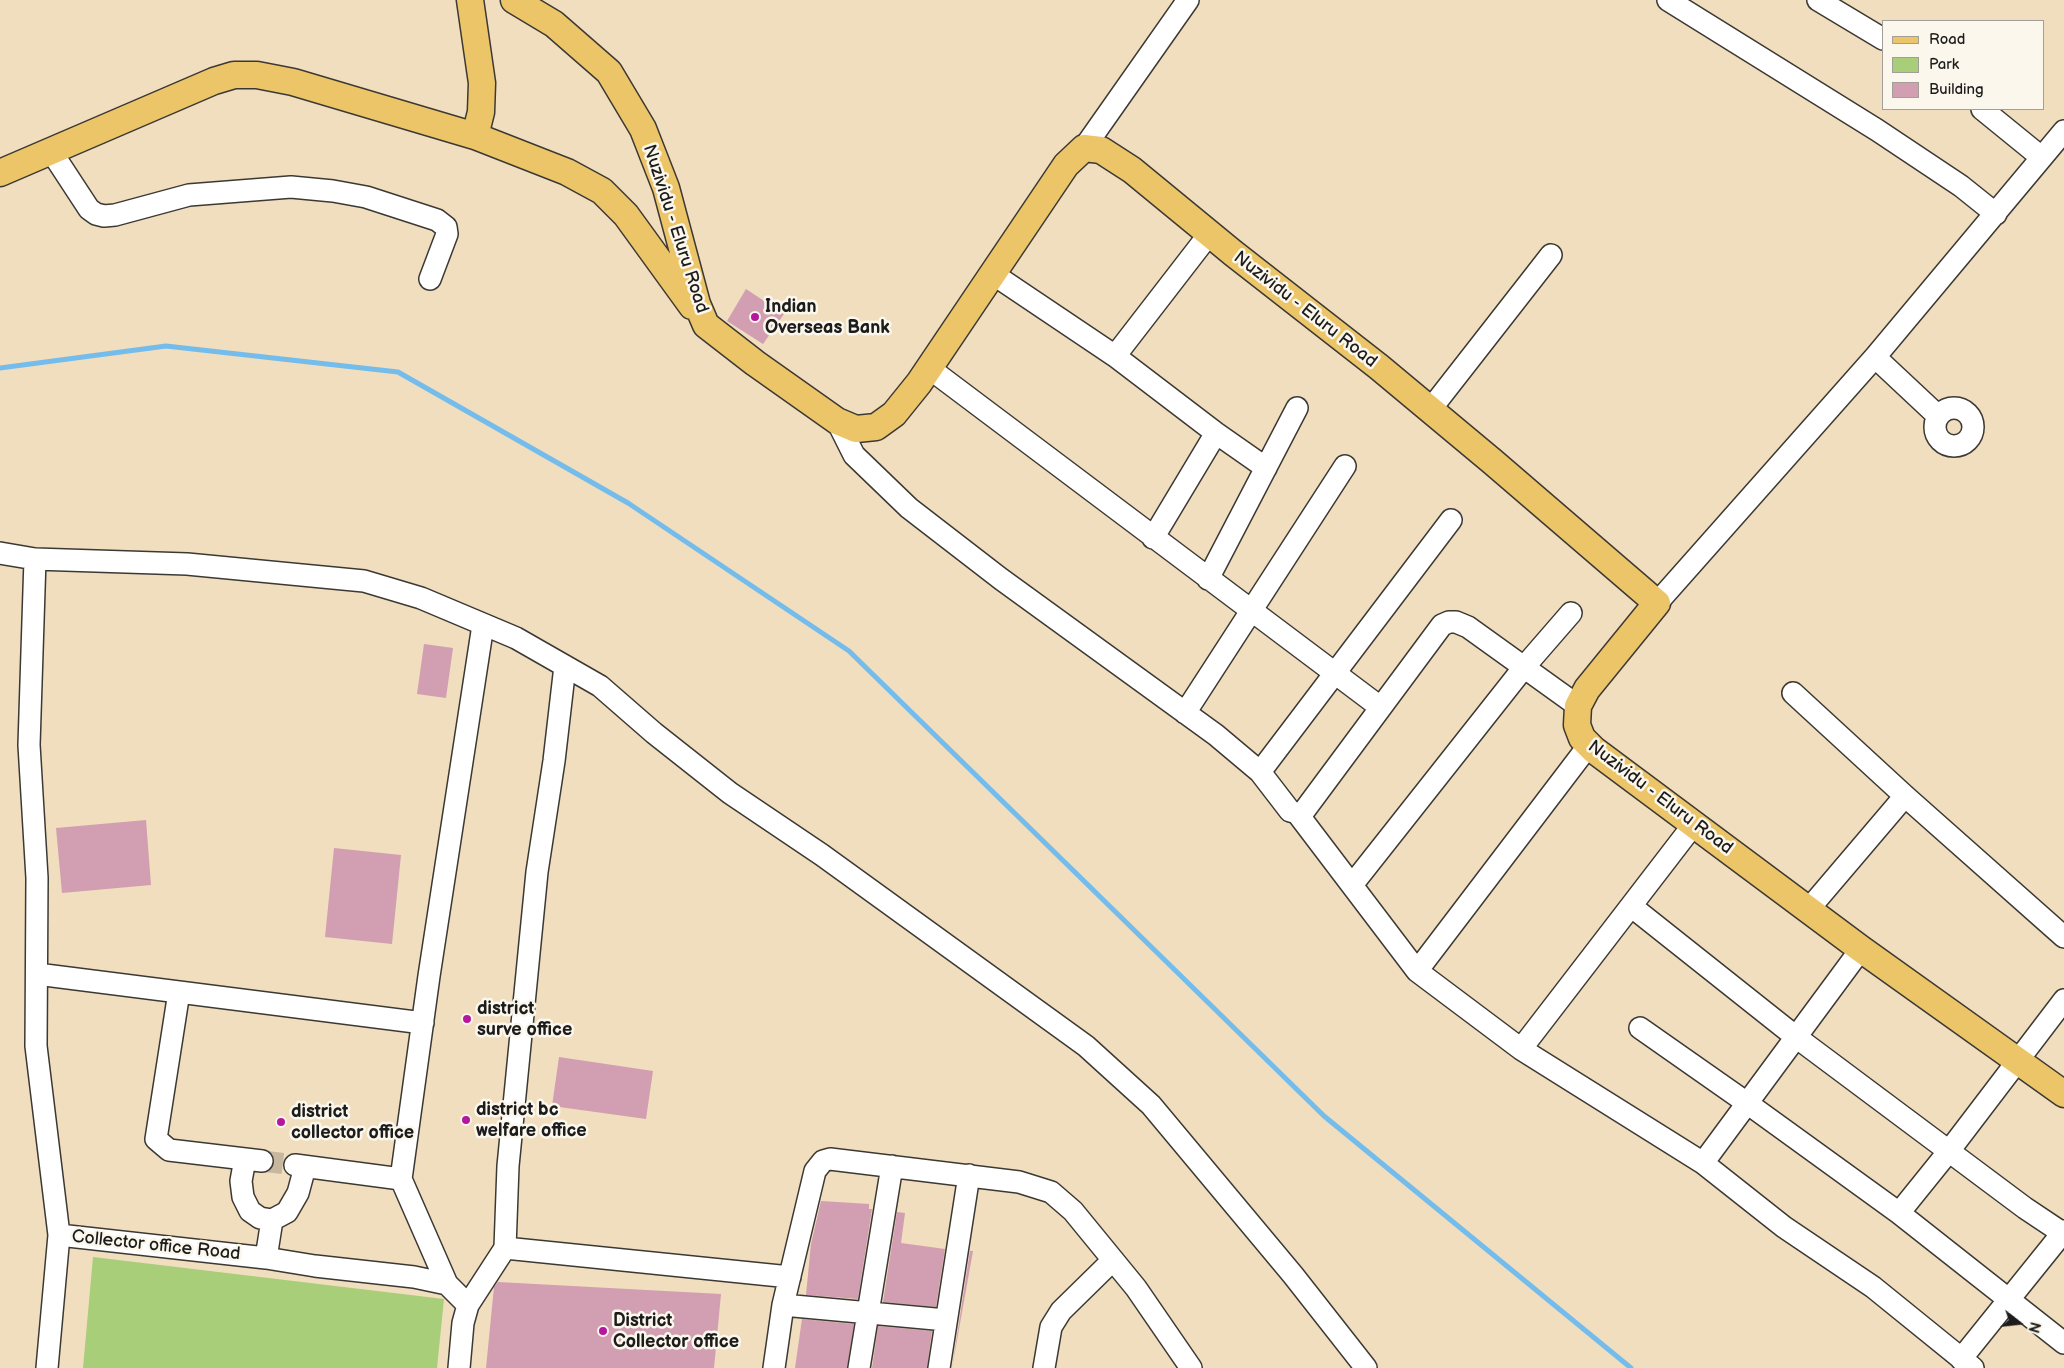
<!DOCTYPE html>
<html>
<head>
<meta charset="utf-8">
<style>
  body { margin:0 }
  #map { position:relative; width:2064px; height:1368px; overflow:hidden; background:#f0debe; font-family:"Balsamiq Sans",sans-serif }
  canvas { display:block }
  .legend { position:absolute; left:1882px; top:20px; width:162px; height:90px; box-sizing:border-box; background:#fbf7ec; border:1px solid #a29f99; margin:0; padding:6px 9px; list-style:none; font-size:15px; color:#1c1c1c }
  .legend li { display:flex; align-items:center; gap:10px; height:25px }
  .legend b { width:25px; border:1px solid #a29f99 }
  .north { position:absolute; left:1994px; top:1298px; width:50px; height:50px; -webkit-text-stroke:4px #fbf7ec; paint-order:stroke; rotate:106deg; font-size:14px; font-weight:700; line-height:20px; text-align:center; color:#1c1c1c }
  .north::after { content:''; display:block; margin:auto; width:18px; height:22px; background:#1c1c1c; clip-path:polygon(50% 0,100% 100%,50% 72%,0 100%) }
</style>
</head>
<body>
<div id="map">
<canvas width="2064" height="1368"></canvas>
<ul class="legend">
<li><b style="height:6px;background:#edc569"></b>Road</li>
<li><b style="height:14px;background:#a8ce79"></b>Park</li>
<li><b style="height:14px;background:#d29eb1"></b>Building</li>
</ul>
<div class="north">N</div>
</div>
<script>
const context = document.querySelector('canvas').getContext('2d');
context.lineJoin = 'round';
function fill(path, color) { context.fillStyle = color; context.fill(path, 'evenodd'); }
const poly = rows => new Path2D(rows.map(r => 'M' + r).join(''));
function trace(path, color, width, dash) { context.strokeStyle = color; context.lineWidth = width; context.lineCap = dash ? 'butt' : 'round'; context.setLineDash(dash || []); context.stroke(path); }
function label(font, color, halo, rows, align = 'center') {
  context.font = font + ' "Balsamiq Sans",sans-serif'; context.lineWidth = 5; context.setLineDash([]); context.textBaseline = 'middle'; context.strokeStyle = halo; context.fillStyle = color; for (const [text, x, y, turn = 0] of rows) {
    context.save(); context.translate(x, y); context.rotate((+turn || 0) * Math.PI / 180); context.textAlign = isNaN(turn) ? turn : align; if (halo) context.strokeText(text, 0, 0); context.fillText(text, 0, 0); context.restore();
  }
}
const green = poly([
  [93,1257,444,1299,437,1368,83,1368]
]);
const stream = poly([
  [0,368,166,346,398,372,628,503,849,651,1324,1116,1631,1368]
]);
const building = poly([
  [746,289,784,314,763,344,727,321],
  [424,644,453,648,446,698,417,694],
  [146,820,151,885,62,893,56,828],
  [334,848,401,855,392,944,325,937],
  [559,1057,653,1071,646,1119,552,1106],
  [821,1201,869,1204,869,1209,872,1209,858,1299,806,1295,811,1244],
  [897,1212,905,1213,901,1243,945,1249,936,1307,883,1302],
  [970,1251,973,1251,952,1368],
  [498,1282,721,1294,714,1368,486,1368,494,1287],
  [802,1319,854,1324,847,1368,795,1368],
  [878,1326,932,1331,927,1368,872,1368]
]);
const minorTunnel = poly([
  [262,1161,295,1165]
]);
const minor = poly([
  [1668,0,1877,130,1961,186,1996,214],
  [1818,0,1883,39],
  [1982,109,2041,157],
  [1084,148,1188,0],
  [51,151,89,209,96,214,104,216,115,215,189,195,291,187,333,191,366,197,437,220,446,227,447,234,430,279],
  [993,274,1115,356,1216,433,1266,468],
  [1115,356,1210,233],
  [1875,357,1938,416],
  [929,368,1380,707],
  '1935 427a19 19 0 1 1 38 0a19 19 0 1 1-38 0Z',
  [1430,410,1551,255],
  [837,421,854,455,909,508,1001,579,1216,735,1260,772],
  [1451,520,1260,772,1290,811,1297,813,1304,811,1442,625,1449,622,1456,622,1468,627,1578,706],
  [1153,538,1216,433],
  [0,553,35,559,187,564,364,581,421,598,516,638,600,686,654,733,730,793,822,855,1086,1046,1151,1105,1293,1275,1366,1368],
  [35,559,29,745,37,878,36,1046,59,1235],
  [1208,579,1297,408],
  [1657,603,1875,357,2064,131],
  [1793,693,1905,796,2064,937],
  [1185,713,1345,466],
  [1297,813,1417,971,1521,1049,1703,1163,1784,1227,1873,1287,1973,1368],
  [1352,885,1525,666,1571,613],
  [1631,906,1796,1037,2025,1208,2064,1234],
  [1808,910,1905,796],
  [1417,971,1589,745],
  [37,974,423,1023],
  [179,992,156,1139,169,1150,262,1161],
  [1640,1028,1747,1103,1899,1213,2064,1343],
  [1521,1049,1694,824],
  [245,1159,241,1181,243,1197,250,1211,260,1218,272,1220,287,1212,298,1193,305,1167],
  [1703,1163,1861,949],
  [295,1165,401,1179],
  [1899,1213,1949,1151,2064,1000],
  [505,1248,790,1277],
  [266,1258,272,1220],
  [468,1305,447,1284,401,1179,429,976,483,625],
  [783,1305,946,1320],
  [1961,1359,2064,1231],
  [47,1368,59,1235,266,1258,315,1266,414,1277,447,1284],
  [459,1368,463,1323,468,1305,505,1248,508,1166,537,872,554,761,565,666],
  [774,1368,783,1305,815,1171,823,1161,830,1159,1019,1182,1051,1192,1073,1211,1136,1288,1191,1368],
  [859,1368,892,1166],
  [939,1368,969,1175],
  [1044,1368,1051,1327,1061,1311,1113,1260]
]);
const major = poly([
  [470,0,482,83,481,112,475,136],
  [514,0,554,24,609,72,643,129,666,188,697,304,706,325,755,363,837,421,856,429,876,427,894,414,919,383,1066,165,1084,148,1101,150,1132,170,1233,253,1379,367,1493,462,1657,603,1587,689,1578,706,1577,725,1582,738,1594,750,1861,949,2064,1094],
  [0,173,214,81,234,75,257,75,293,82,475,136,567,172,602,191,626,215,692,306]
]);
const markers = [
  [755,317,5,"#b5179e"],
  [467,1019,5,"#b5179e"],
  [466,1120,5,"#b5179e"],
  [281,1122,5,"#b5179e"],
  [603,1331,5,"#b5179e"]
];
const streetNames = [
  ["Nuzividu - Eluru Road",675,229,72],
  ["Nuzividu - Eluru Road",1305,310,38],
  ["Nuzividu - Eluru Road",1660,798,37],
  ["Collector office Road",156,1246,6]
];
const poiNames = [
  ["Indian",765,307],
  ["Overseas Bank",765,328],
  ["district",477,1009],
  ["surve office",477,1030],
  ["district bc",476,1110],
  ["welfare office",476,1131],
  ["district",291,1112],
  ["collector office",291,1133],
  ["District",613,1321],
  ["Collector office",613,1342]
];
fill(green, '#a8ce79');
trace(stream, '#73bceb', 5);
fill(building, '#d29eb1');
trace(minorTunnel, '#c6b79e', 21, [21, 11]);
trace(minor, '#3c3934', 24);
trace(major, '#3c3934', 29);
trace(minor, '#fff', 21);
trace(major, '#edc569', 26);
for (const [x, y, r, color] of markers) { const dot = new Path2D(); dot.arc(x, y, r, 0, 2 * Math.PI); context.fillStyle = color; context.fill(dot); trace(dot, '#fbf7ec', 2); }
label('18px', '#1c1c1c', '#fbf7ec', streetNames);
label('bold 18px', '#1c1c1c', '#fbf7ec', poiNames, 'left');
</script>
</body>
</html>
